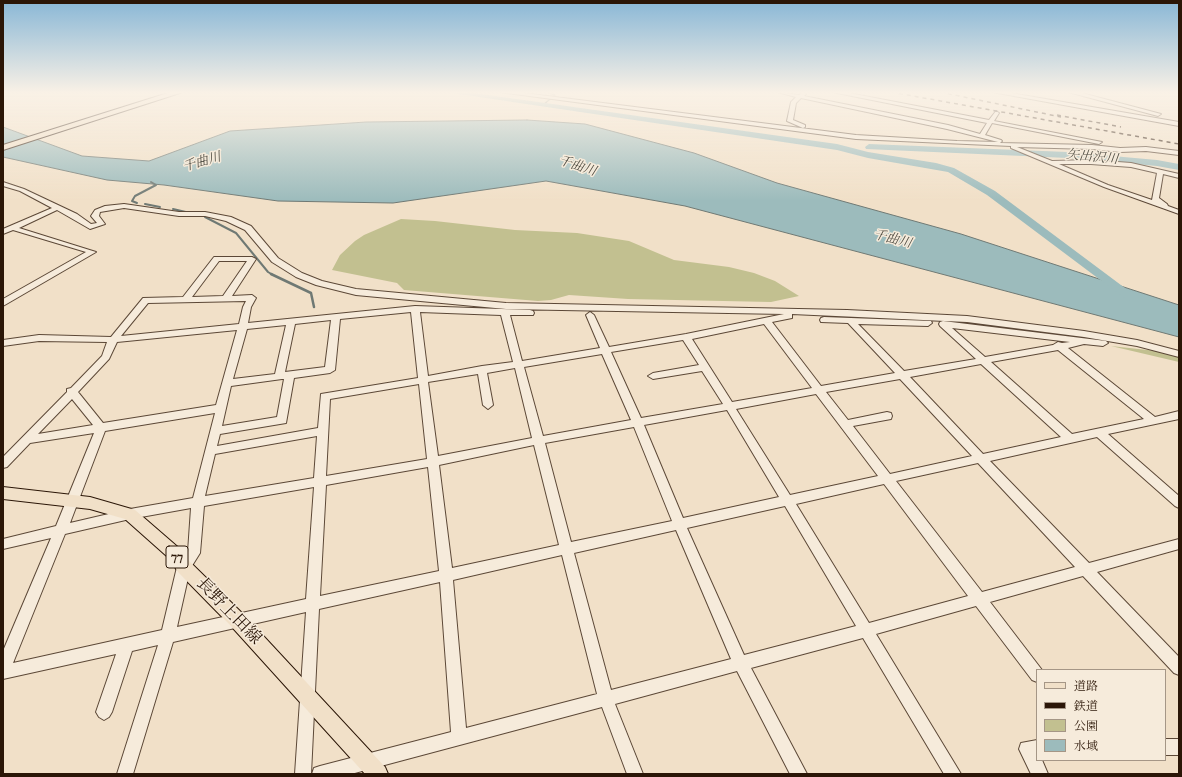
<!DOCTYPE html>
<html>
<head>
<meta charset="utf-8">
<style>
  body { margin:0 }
  #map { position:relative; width:1182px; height:777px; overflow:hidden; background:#f1e0c8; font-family:"IM FELL English","Noto Serif JP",serif }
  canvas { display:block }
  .frame { position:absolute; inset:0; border:4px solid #2b1607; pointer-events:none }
  .legend { position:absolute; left:1036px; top:669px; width:130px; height:92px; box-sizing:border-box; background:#f6ebdb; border:1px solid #a59686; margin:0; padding:5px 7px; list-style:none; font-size:12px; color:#2b1607 }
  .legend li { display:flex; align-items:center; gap:8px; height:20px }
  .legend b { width:20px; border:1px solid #a59686 }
</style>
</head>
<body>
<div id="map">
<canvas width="1182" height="777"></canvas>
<div class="frame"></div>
<ul class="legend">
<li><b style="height:5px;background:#f1e0c8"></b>道路</li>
<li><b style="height:5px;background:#2b1607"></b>鉄道</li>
<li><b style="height:11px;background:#c2c090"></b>公園</li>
<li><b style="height:11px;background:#9cbbbc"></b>水域</li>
</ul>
</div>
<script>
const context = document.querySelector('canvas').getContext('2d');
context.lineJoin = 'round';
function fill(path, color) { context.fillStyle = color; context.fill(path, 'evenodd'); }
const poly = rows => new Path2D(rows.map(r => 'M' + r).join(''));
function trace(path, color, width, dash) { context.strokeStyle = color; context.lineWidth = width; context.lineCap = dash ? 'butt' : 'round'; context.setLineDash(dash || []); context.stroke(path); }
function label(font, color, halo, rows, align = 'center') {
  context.font = font + ' "IM FELL English","Noto Serif JP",serif'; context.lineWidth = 3; context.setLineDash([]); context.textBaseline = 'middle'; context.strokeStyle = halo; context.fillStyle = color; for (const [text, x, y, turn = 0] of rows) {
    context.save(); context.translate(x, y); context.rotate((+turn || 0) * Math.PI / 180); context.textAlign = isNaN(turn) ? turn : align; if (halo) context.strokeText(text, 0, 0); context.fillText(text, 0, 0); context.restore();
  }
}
const green = poly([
  [401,219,435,221,515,230,577,233,629,241,674,260,729,267,754,273,775,281,799,296,771,302,628,299,569,295,551,300,538,301,404,290,397,283,332,270,340,255,355,241,364,235],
  [1111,346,1166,352,1179,356,1179,362]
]);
const water = poly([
  [527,120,585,124,694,153,777,183,961,234,1179,305,1179,337,685,206,546,181,393,203,278,201,164,185,107,180,3,157,3,127,82,156,149,161,230,131,366,122,527,120]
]);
const streamFar2 = poly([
  [543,105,555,95,547,92]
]);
const streamFar1 = poly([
  [137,203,132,201,135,196,156,185,151,182],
  [145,204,160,207],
  [173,209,190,213],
  [205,217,236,233,268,272,273,275]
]);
const stream = poly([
  [271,274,311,293,314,307]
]);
const river = poly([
  [445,92,467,92,837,144,868,152,936,163,954,168,995,191,1137,297,1131,301,1127,300,987,195,948,172,868,158,837,150,445,92],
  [869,144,1068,152,1157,160,1179,164,1179,170,1157,166,1068,158,866,149,865,147,869,144]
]);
const minor = poly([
  [499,92,516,92,856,135,957,141,998,142,947,129,801,98,796,103,793,120,805,125,805,127,803,128,787,121,791,102,796,97,777,92,799,95,803,92,806,94,804,96,948,125,980,134,987,123,832,92,844,92,989,120,996,111,999,113,994,121,1102,142,1099,144,992,123,985,135,1001,140,1002,141,1000,143,1092,145,1120,148,1146,147,1179,151,1179,155,1146,151,1120,152,1092,149,1017,147,1052,161,1091,160,1131,163,1179,174,1179,178,1163,174,1159,198,1167,204,1168,206,1179,210,1179,214,1104,187,1011,148,1011,146,856,139,499,92],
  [1059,164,1091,164,1131,167,1157,173,1152,200,1108,185,1059,164],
  [992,92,1005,92,1179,122,1179,126,992,92],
  [1068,92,1078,92,1161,114,1158,116,1068,92],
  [3,182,24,189,77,214,91,224,97,223,91,216,95,210,105,206,124,204,179,212,205,212,231,217,251,226,278,258,302,273,322,281,356,289,506,303,847,310,967,316,1084,331,1137,340,1179,351,1179,357,1137,346,1084,337,967,322,792,314,792,318,772,322,821,386,895,373,848,323,821,322,820,320,821,318,824,317,931,321,932,323,928,326,858,324,904,371,976,359,940,326,939,324,940,322,943,321,1106,341,1108,343,1103,346,1084,344,1068,348,1155,417,1179,411,1179,419,1108,434,1179,496,1179,508,1175,506,1097,437,990,461,1089,563,1179,539,1179,549,1097,572,1179,657,1179,675,1174,673,1083,576,990,602,1042,670,1037,670,1037,682,1032,680,976,606,876,634,961,774,944,774,863,638,751,668,807,774,790,774,737,671,615,704,643,774,627,774,602,707,351,774,312,774,314,768,320,766,451,732,440,582,319,609,311,774,295,774,306,612,173,642,133,774,117,774,158,645,132,651,112,712,109,717,104,720,99,717,96,712,116,654,3,679,3,651,51,538,3,549,3,539,56,526,94,433,30,443,7,467,3,468,3,457,67,392,67,389,71,388,102,356,107,342,39,341,3,346,3,340,39,335,111,337,143,298,183,297,214,257,252,257,256,259,232,296,252,295,256,298,251,307,248,323,415,306,530,310,533,311,534,313,533,315,510,315,522,361,600,348,586,315,590,312,594,315,609,347,686,334,784,314,506,309,356,295,316,285,296,277,272,262,245,230,226,221,205,216,179,216,124,208,100,212,99,216,105,224,90,229,57,210,19,228,96,252,3,306,3,299,86,252,13,230,3,234,3,229,52,208,20,191,3,186,3,182],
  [219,261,247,261,223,296,192,297,219,261],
  [246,301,243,307,239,324,121,336,148,303,246,301],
  [411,312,418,378,321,394,318,428,217,446,220,434,286,423,294,378,330,373,335,370,340,319,411,312],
  [420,312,501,315,513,362,482,366,428,376,420,312],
  [331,320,325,367,285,372,295,324,331,320],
  [764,324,812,388,732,402,692,339,764,324],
  [286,325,275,374,233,379,247,329,286,325],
  [952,328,1070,342,1062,343,1058,342,1053,345,985,357,952,328],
  [237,330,216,405,103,423,78,392,109,359,117,342,237,330],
  [683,340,699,365,653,373,648,376,653,379,702,371,723,404,641,418,611,352,683,340],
  [1058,350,1144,419,1072,434,991,362,1058,350],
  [602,354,631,420,543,436,524,367,602,354],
  [981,364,1061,437,983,454,910,377,981,364],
  [515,368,532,438,438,456,428,382,478,374,483,405,488,409,493,405,487,373,515,368],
  [282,379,284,379,277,417,222,426,231,386,282,379],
  [900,379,972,456,890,474,853,426,891,419,892,416,891,413,887,412,848,420,826,392,900,379],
  [419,384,427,459,326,476,330,399,419,384],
  [816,394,878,476,790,495,736,409,816,394],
  [72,399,93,425,38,434,72,399],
  [727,410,779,497,683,518,644,425,727,410],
  [215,413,193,498,130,509,70,523,105,431,215,413],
  [634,427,672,521,571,542,545,443,634,427],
  [317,436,314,478,205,496,215,454,317,436],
  [534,445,559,545,452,568,439,465,534,445],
  [978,463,1075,567,982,592,896,481,978,463],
  [428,467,439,571,320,596,326,485,428,467],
  [884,484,968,596,869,623,796,504,884,484],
  [314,487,306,599,177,627,190,569,200,553,204,506,314,487],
  [785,506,856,626,744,655,687,528,785,506],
  [191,508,188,552,177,567,162,630,13,663,65,534,130,519,191,508],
  [676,530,731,659,611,690,574,553,676,530],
  [562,555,597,694,466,728,453,580,562,555],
  [1165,739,1179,739,1179,755,1165,755,1165,739],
  [1037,740,1037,760,1042,760,1048,774,1031,774,1019,749,1021,743,1037,740]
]);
const major = poly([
  [3,487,90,497,135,510,180,549,190,562,243,614,385,767,388,774,365,774,231,626,178,572,170,559,125,519,90,509,3,499,3,487]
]);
const highway = poly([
  [171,92,183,92,3,150,3,145,171,92]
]);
const rail = poly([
  [891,92,1179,144],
  [940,92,1061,117],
  [1057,115,1121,127]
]);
const farWaternames = [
  ["矢出沢川",1092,158,6],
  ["千曲川",202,163,-16],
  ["千曲川",577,167,18],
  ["千曲川",892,240,14]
];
const shields = [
  [177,557,22]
];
const shieldNames = [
  ["77",177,557]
];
const nearStreetnames = [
  ["長野上田線",228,612,46]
];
fill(green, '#c2c090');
fill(water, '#9cbbbc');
trace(water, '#6f7974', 1);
trace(streamFar2, '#6f7974', 1.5);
trace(streamFar1, '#6f7974', 2);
trace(stream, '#6f7974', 2.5);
fill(river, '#9cbbbc');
trace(minor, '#5c4837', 2);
trace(major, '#2b1607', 2);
trace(highway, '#2b1607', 2);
fill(minor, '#f6ebdb');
fill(major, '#f1e0c8');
fill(highway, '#f1e0c8');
trace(rail, '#2b1607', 1.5, [4, 4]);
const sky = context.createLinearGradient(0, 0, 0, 201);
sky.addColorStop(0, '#89b7d6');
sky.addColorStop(0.46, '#f9f1e6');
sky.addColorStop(1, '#f9f1e600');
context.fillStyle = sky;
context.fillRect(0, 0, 1182, 201);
label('italic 13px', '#535046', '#f6ebdb', farWaternames);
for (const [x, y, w] of shields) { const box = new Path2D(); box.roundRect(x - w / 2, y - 11, w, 22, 3); context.fillStyle = '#f6ebdb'; context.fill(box); trace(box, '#2b1607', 1); }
label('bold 13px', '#2b1607', null, shieldNames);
label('17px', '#2b1607', '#f6ebdb', nearStreetnames);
</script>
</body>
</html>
